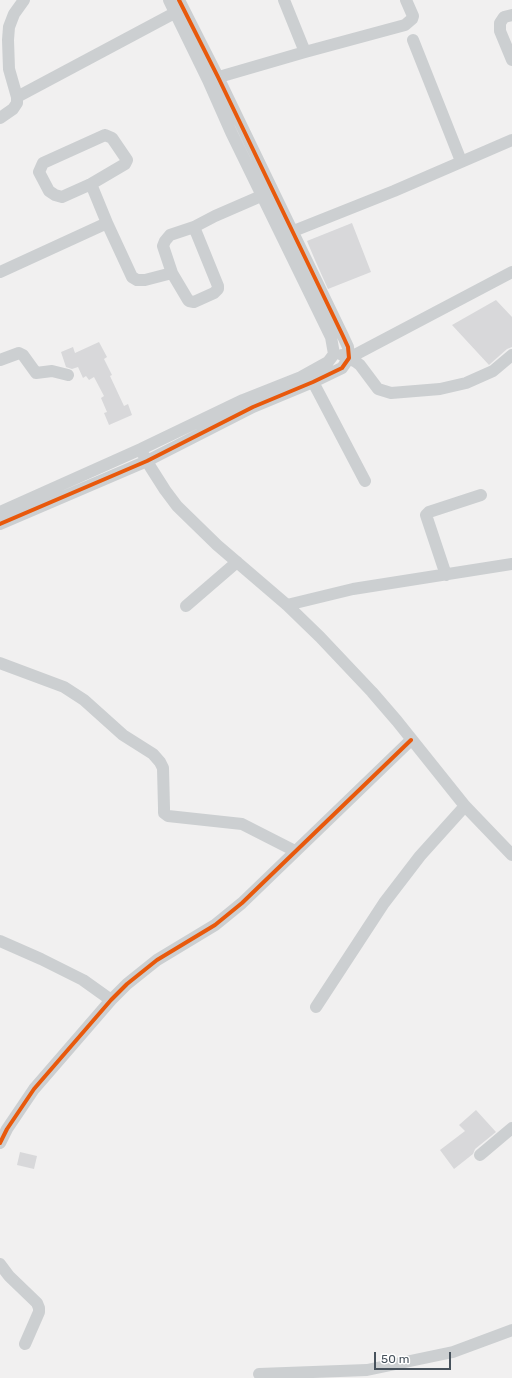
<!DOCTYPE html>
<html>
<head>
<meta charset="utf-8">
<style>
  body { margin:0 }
  #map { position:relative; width:512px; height:1378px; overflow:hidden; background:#f1f0f0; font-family:Rubik,sans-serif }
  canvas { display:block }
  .scale { position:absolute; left:374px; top:1352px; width:77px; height:18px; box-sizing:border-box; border:2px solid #47525c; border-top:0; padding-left:5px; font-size:12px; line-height:14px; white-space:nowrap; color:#47525c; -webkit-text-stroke:3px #fff; paint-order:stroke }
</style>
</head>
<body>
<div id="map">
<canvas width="512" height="1378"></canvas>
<div class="scale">50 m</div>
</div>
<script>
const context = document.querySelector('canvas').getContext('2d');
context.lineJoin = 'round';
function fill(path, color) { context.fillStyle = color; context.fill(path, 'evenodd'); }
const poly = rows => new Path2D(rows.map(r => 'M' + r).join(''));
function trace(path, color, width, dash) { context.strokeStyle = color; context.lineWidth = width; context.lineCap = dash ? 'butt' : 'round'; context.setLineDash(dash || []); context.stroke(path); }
const building = poly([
  [352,223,371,272,328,289,315,260,307,241],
  [496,300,512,317,512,347,507,349,489,365,452,325],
  [99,342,107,357,104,359,112,375,110,376,124,406,128,404,132,415,109,425,104,413,107,412,101,398,104,396,94,377,89,380,86,376,83,378,78,367,72,369,66,367,61,352,73,347,75,353],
  [476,1110,496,1132,475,1149,473,1154,454,1169,440,1150,465,1131,459,1125],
  [20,1152,37,1156,34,1169,17,1165]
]);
const minor = poly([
  [284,0,305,52],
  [512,15,504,17,500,23,500,31,512,60],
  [413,40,461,161],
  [212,79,305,52,405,25,412,19,413,16,406,0],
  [17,97,182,9],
  [0,118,13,109,17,103,17,97,9,69,8,40,9,27,14,14,24,0],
  [105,135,112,138,127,160,125,164,91,184,62,197,55,195,49,191,39,172,43,163,105,135],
  [91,184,107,223],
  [194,227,218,286,218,289,214,293,194,302,189,301,188,300,172,273,163,246,165,241,170,235,194,227,215,216,268,193],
  [286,234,394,191,512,140],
  [0,272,107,223,132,277,137,280,145,280,172,273],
  [342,355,356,362,360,365,378,389,391,393,440,389,466,383,493,371,512,355],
  [349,358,512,272],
  [0,360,19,353,23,355,36,373,52,371,68,375],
  [313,382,365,481],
  [143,454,151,468,165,490,177,506,217,545,287,605,320,637,372,692,397,721,465,806,512,855],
  [0,512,141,449,243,400,301,377,328,362,334,354,331,337,231,132,208,80,169,0],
  [0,524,147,461,253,407,313,382,342,368,349,358,348,347,342,334,218,77,179,0],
  [446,575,426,515,429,512,481,495],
  [287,605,353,589,512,564],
  [186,606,237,562],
  [0,663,64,687,84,700,123,735,153,754,160,762,163,768,164,808,164,813,168,816,242,824,295,851],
  [0,941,41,959,83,980,111,1000],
  [316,1007,384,903,420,856,465,806],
  [0,1143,7,1129,34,1089,111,1000,127,984,157,960,215,925,242,903,411,740],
  [480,1155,512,1128],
  [0,1264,9,1276,37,1303,39,1308,39,1312,25,1344],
  [259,1374,367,1370,453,1352,512,1330]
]);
const cycleway = poly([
  [0,524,147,461,253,407,313,382,342,368,349,358,348,347,342,334,218,77,179,0],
  [0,1143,7,1129,34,1089,111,1000,127,984,157,960,215,925,242,903,411,740]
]);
fill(building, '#d8d8da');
trace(minor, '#cccfd1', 12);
trace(cycleway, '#e8590c', 4);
</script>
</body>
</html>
